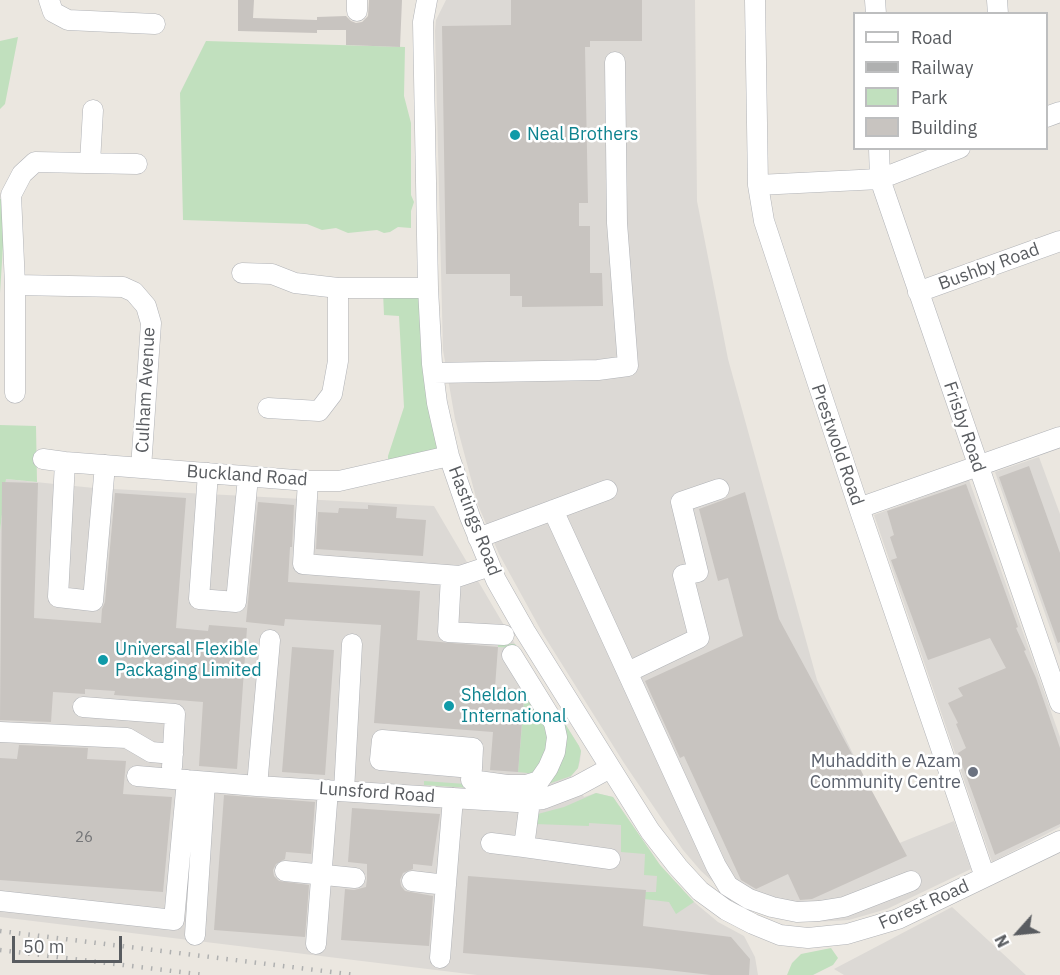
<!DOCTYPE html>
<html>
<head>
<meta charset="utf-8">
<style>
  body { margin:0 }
  #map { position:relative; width:1060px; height:975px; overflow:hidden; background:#ebe7e0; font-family:"IBM Plex Sans",sans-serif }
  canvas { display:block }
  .legend { position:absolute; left:853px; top:12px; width:195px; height:138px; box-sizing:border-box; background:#fff; border:2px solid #bdbebf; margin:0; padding:8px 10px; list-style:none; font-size:18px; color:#595c60 }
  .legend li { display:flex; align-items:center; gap:12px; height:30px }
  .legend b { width:30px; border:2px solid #bdbebf }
  .north { position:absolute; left:988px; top:903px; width:60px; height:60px; -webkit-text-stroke:4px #fff; paint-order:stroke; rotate:243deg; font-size:16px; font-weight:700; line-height:24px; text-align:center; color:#595c60 }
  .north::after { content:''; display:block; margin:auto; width:21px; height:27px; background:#595c60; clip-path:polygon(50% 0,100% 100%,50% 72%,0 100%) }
  .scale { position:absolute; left:12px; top:936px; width:110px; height:27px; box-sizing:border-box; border:3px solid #595c60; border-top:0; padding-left:8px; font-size:18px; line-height:21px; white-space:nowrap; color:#595c60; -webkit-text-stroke:4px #fff; paint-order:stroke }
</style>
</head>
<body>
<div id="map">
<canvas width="1060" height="975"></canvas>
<ul class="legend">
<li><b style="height:8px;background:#fff"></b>Road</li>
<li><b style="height:8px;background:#afb0b0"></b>Railway</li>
<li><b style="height:16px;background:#c1e0be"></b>Park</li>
<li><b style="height:16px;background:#c8c4c0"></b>Building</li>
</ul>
<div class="north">N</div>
<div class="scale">50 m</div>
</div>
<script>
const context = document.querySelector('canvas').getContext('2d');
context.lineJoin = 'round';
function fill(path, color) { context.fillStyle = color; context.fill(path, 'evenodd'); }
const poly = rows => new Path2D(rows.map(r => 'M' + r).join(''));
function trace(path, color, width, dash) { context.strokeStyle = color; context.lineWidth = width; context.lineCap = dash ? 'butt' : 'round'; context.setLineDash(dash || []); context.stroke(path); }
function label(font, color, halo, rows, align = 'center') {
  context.font = font + ' "IBM Plex Sans",sans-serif'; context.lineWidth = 5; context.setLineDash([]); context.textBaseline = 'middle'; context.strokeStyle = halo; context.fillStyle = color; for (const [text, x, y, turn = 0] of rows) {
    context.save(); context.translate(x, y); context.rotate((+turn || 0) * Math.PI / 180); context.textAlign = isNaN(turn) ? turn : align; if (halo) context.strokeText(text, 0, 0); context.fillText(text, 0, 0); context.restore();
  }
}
const industrial = poly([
  [446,0,695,0,697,201,728,359,817,680,897,844,954,821,971,869,887,909,849,920,815,922,780,918,722,890,701,871,683,850,624,763,543,634,499,554,478,505,455,419,443,350,435,31,436,20],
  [1039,457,1060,514,1060,656,995,472],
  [6,479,94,488,434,506,515,644,579,746,581,751,580,761,578,768,571,776,584,797,596,793,613,797,660,865,694,902,718,922,744,936,755,957,758,975,477,975,0,917,0,532],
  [969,480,1060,737,1060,827,992,862,874,515],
  [952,907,1026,975,844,975,834,969]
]);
const green = poly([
  [18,37,5,104,0,109,0,41],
  [206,41,405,47,404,96,411,123,411,195,414,202,411,211,411,228,398,227,390,232,384,233,377,230,348,233,336,228,322,230,307,224,183,220,180,93],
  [0,199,6,199,0,293],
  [428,288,449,456,388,470,388,456,404,407,399,316,384,315,383,292],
  [0,425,36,426,37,482,6,479,0,532],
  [498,643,515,644,579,746,581,751,578,768,571,776,534,789,518,791,424,785,424,781,521,788,560,749,513,648,498,647],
  [525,690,552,736,536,774,518,772],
  [596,793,613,797,660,865,694,902,676,914,669,902,644,899,645,892,656,892,657,876,644,875,645,854,621,852,621,825,589,823,589,826,535,824,534,815,564,807],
  [831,948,838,958,833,965,813,975,787,975,792,963,801,954]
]);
const building = poly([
  [238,0,254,0,253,18,317,20,317,17,346,16,351,21,356,23,362,22,368,16,369,0,402,0,400,47,346,45,346,30,317,30,317,22,317,33,238,31],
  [511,0,642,0,642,41,590,41,590,47,585,47,588,203,579,203,579,226,590,226,590,273,602,273,603,306,522,307,522,296,510,296,510,274,446,274,442,26,511,25],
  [1029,466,1060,553,1060,642,1058,643,999,477],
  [2,482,38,483,34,618,101,623,102,609,105,602,115,493,186,498,176,628,208,631,209,625,247,628,237,769,199,766,203,702,114,695,115,691,85,689,85,694,53,692,51,722,0,720],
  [966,484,1018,627,1016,628,1026,650,1024,651,1036,678,1060,748,1060,824,995,855,958,753,966,748,956,724,958,723,948,703,963,696,958,688,1006,668,990,638,928,660,891,560,897,558,890,537,894,535,887,511],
  [745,492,779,619,907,856,812,899,800,900,788,874,756,889,741,880,684,756,680,758,645,681,743,636,728,578,718,581,699,509],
  [258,502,294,505,292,547,290,547,288,582,420,591,417,640,498,647,495,687,519,689,524,697,518,772,490,770,493,732,374,723,381,625,285,619,284,626,246,622],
  [368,505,397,507,396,518,426,520,423,556,316,549,318,512,338,513,339,508,368,509],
  [292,647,334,650,325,775,282,772],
  [19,745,88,748,87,759,126,761,123,794,172,797,163,892,0,880,0,758,17,759],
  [224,795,315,802,311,854,286,852,285,859,276,864,273,870,274,876,279,881,309,885,305,937,214,930],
  [352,808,440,814,432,866,413,864,413,869,403,873,400,880,401,886,405,891,433,896,429,946,341,940,345,889,354,890,366,887,367,879,367,864,348,862],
  [468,876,646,890,643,926,731,937,750,959,749,975,711,975,649,968,463,953]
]);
const minor = poly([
  [49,0,53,12,68,20,155,24],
  [427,0,423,22,428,288,432,364,437,403,449,456,470,517,496,580,525,631,650,831,678,867,700,891,726,910,753,924,780,935,808,938,847,934,898,919,1060,841],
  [755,0,758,185,764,221,859,508,985,877],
  [875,0,876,14],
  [997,0,998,14],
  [357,11,357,0],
  [1046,117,1060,112],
  [879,148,880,179,1060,703],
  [90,163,93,110],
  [758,185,880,179,960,148],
  [242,273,272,274,295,283,338,288,428,288],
  [15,285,123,287,134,292,146,306,151,323,141,468],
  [918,292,1060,241],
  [434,373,598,370,628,366,617,223,615,62],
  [15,393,15,285,11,195,22,174,35,162,137,164],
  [268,408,319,411,332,394,338,361,338,288],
  [43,459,65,462,308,481,339,481,449,456],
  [65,462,58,597,93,601,105,465],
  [208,473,199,599,236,602,248,477],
  [308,481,303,564,460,576,490,566],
  [859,508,1060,437],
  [553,510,716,866,728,886,749,899,772,907,797,912,819,911,844,907,911,881],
  [478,538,607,490],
  [451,576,448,632,504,635],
  [628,672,699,638,683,575,698,572,681,502,719,489],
  [83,707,175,714,172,767],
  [0,732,127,738,151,752,173,754],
  [472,768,473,748,382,740,380,760,472,768,471,780,507,785,526,785,539,781,548,768,555,752,557,737,554,723,512,655],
  [137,776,257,786,517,802,543,799,577,786,610,768],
  [257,786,270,640],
  [344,791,352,644],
  [491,843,524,847,530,801],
  [524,847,610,859],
  [285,871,355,878],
  [412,881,446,885],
  [0,901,174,920,187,780],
  [195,935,205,782],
  [316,944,328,790],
  [440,958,453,798]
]);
const rail = poly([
  [0,931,356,975],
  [0,950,205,975]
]);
const markers = [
  [515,135,6,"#0f9aa8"],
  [103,660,6,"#0f9aa8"],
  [449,706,6,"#0f9aa8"],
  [973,772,6,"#6b7280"]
];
const numberNames = [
  ["26",84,838]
];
const cultureNames = [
  ["Neal Brothers",527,135],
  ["Universal Flexible",115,650],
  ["Packaging Limited",115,671],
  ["Sheldon",461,696],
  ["International",461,717]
];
const streetNames = [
  ["Bushby Road",989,267,-20],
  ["Culham Avenue",146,390,-87],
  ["Frisby Road",964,427,71],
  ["Prestwold Road",837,445,71],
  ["Buckland Road",247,476,4],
  ["Hastings Road",474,521,69],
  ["Lunsford Road",377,793,4],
  ["Forest Road",924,905,-24]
];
const worshipNames = [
  ["Muhaddith e Azam",961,762],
  ["Community Centre",961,783]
];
fill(industrial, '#dcd9d5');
fill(green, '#c1e0be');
fill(building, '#c8c4c0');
trace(minor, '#b1b3b7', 21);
trace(minor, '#fff', 20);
trace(rail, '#afb0b0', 4.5, [1.5, 8]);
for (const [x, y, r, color] of markers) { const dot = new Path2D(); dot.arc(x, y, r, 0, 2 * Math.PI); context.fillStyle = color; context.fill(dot); trace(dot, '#fff', 2); }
label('15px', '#757678', null, numberNames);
label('18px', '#0d838f', '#fff', cultureNames, 'left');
label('18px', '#595c60', '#fff', streetNames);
label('18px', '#5b616d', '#fff', worshipNames, 'right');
</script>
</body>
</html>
